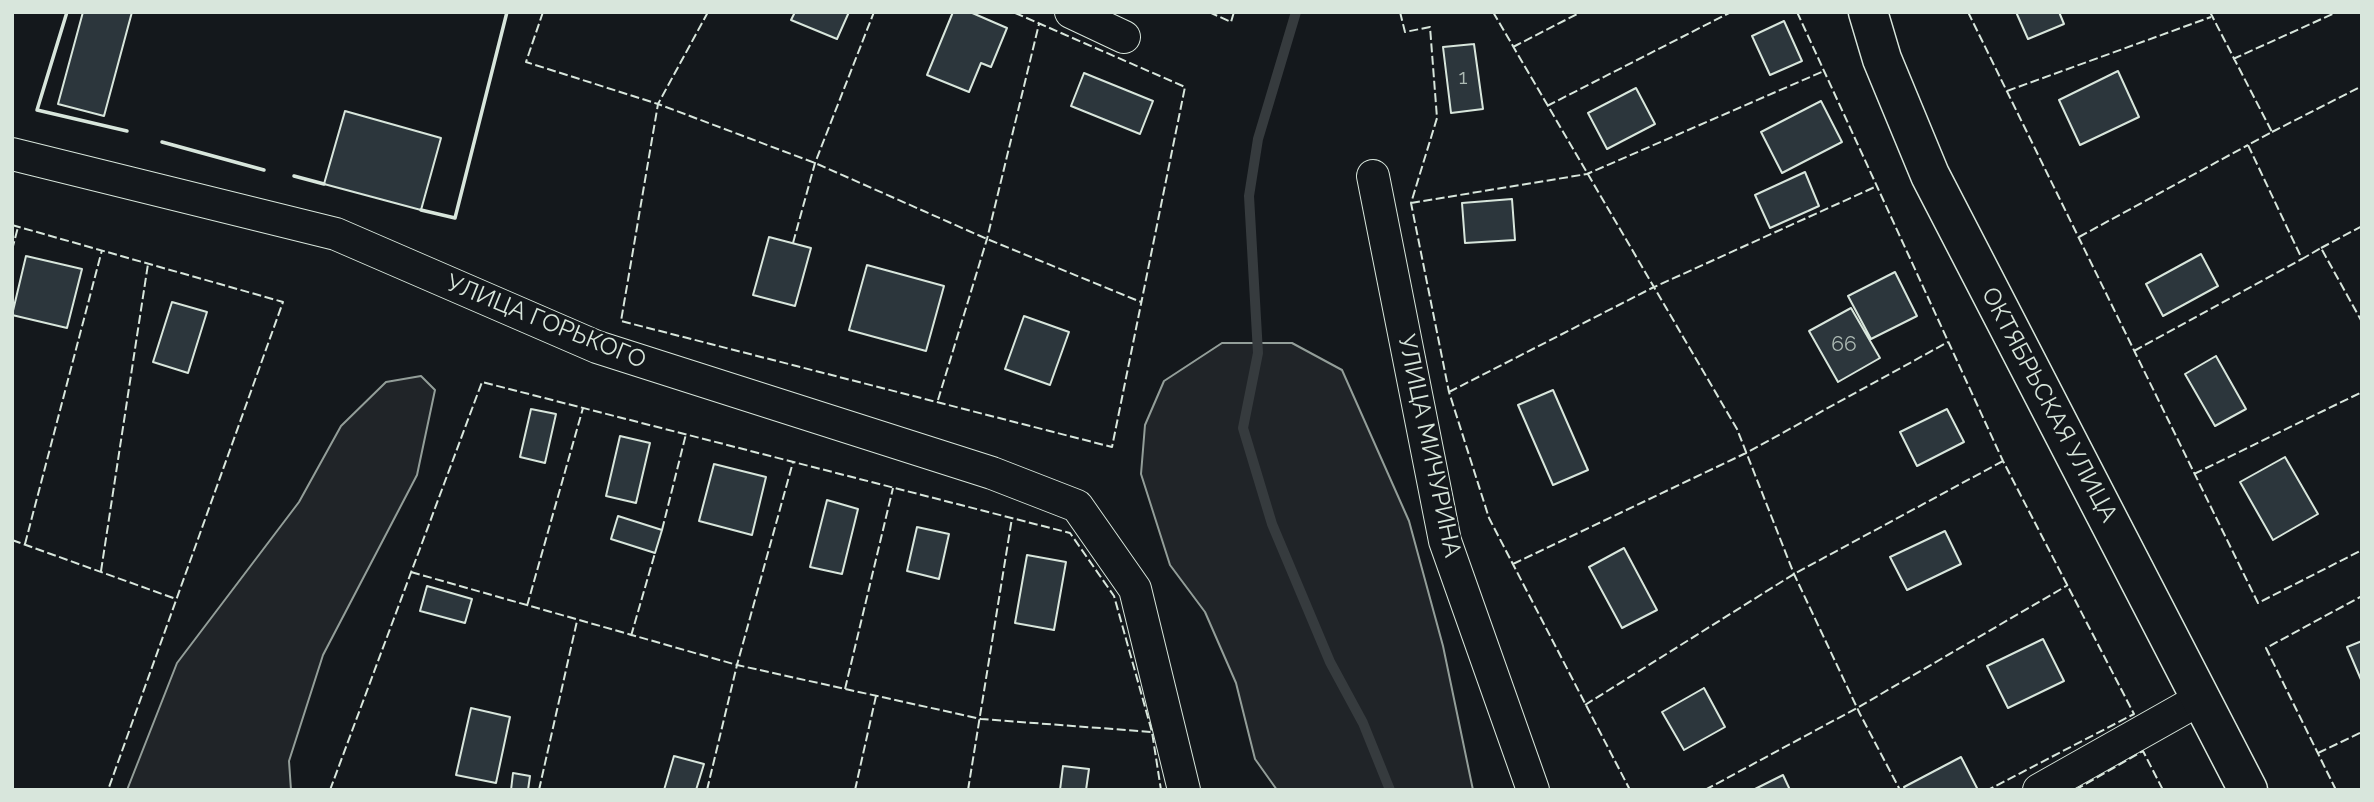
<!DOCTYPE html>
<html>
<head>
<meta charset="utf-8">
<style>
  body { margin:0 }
  #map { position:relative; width:2374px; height:802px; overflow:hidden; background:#14181c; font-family:Raleway,sans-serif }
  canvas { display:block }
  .frame { position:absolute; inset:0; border:14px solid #d8e6dc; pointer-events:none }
</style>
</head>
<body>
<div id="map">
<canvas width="2374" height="802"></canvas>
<div class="frame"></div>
</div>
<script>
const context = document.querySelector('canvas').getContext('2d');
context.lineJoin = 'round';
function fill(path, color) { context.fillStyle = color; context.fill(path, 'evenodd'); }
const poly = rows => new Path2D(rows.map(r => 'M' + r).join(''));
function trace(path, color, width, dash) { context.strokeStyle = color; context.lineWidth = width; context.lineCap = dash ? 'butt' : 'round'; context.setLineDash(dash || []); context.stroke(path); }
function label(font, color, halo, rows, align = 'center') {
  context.font = font + ' Raleway,sans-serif'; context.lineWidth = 5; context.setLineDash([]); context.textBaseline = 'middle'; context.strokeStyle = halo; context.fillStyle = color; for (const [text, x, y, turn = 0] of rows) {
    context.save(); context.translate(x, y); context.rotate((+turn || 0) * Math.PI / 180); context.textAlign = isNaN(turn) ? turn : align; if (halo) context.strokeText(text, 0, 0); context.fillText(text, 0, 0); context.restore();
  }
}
const green = poly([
  [1222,343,1292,343,1342,370,1409,521,1443,646,1473,790,1277,790,1255,759,1236,683,1205,612,1170,565,1141,474,1145,425,1164,381,1222,343],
  [421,376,435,390,417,475,323,655,289,761,291,790,127,790,177,663,299,502,341,426,386,382,421,376]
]);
const stream = poly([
  [1296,12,1258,139,1249,196,1258,353,1243,428,1272,524,1330,662,1363,723,1390,790]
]);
const building = poly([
  [83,12,132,12,104,116,58,104,83,12],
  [795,12,849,12,837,39,791,20,795,12],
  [953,12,970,12,1007,28,991,67,981,63,969,92,927,75,953,12],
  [2016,12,2059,12,2064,24,2028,39,2016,12],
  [1784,21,1802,61,1770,75,1752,36,1784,21],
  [1474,44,1483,109,1451,113,1443,47,1474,44],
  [2118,71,2139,117,2080,145,2059,100,2118,71],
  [1084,73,1153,101,1140,134,1071,106,1084,73],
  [1636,88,1655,124,1607,149,1588,113,1636,88],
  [1821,101,1842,142,1782,173,1761,132,1821,101],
  [345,111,441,138,421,210,324,184,345,111],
  [1805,172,1819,206,1770,228,1755,195,1805,172],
  [1512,199,1515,240,1465,243,1462,203,1512,199],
  [769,237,811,248,795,306,753,295,769,237],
  [2201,254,2218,286,2163,316,2146,284,2201,254],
  [26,256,82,269,67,328,12,315,26,256],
  [867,265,944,286,926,351,849,330,867,265],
  [1895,272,1917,316,1871,339,1848,296,1895,272],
  [172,302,207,312,188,373,153,362,172,302],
  [1851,308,1880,358,1838,382,1809,331,1851,308],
  [1024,316,1069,332,1050,385,1005,369,1024,316],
  [2216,356,2246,409,2215,426,2185,374,2216,356],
  [1553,390,1588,470,1553,485,1518,405,1553,390],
  [531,409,556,414,545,463,520,457,531,409],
  [1947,409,1964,442,1917,466,1900,432,1947,409],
  [620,436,650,443,636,503,606,496,620,436],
  [2285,457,2318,514,2273,540,2240,482,2285,457],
  [714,464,766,477,752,535,699,521,714,464],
  [827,500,858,509,842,574,810,567,827,500],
  [618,516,662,530,655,553,611,539,618,516],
  [917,527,949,534,939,579,907,571,917,527],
  [1945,531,1961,564,1907,590,1890,557,1945,531],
  [1624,548,1657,610,1622,628,1589,567,1624,548],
  [1027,555,1066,562,1054,630,1015,623,1027,555],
  [427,586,472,599,465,623,420,611,427,586],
  [2043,639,2064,681,2008,708,1987,666,2043,639],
  [2362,641,2362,682,2347,647,2362,641],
  [1704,688,1725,727,1684,750,1662,712,1704,688],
  [471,708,510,717,496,783,456,775,471,708],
  [674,756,704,764,696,790,664,790,674,756],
  [1961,757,1978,790,1905,790,1904,787,1961,757],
  [1063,766,1089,769,1086,790,1060,790,1063,766],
  [513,773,530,776,528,790,511,790,513,773],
  [1783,775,1790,790,1753,790,1783,775]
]);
const street = poly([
  [1071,12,1124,37],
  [12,154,336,234,597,347,992,473,1077,506,1135,589,1184,790],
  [1373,176,1445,541,1533,790],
  [2039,790,2202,698]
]);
const secondary = poly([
  [1868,12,1882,59,1930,175,2248,790]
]);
const fence = poly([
  [543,12,526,62,658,104,621,321,1112,447,1185,87,1013,12],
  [708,12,658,104,815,163,987,239,1141,302],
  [1209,12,1231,22,1234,12],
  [1400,12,1405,32,1430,27,1437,118,1411,203,1449,392,1489,518,1630,790],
  [1493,12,1737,429,1794,574,1860,714,1900,790],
  [1797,12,2003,461,2134,714,1988,790],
  [1968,12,2258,603,2362,550],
  [2210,12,2272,132,2248,145,2302,259,2321,248,2362,322],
  [1513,47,1581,12],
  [2233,59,2337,12],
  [2007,91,2211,17],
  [1547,106,1731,12],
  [2272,132,2362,86],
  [1411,203,1587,174,1824,71],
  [12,225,283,302,108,790],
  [2079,237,2248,145],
  [793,243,815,163,874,12],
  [2321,248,2362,226],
  [12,250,18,227],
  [2134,351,2302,259],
  [1449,392,1652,288,1877,186],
  [938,400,987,239,1039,24],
  [2194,474,2362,392],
  [662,530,686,434],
  [12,540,176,599],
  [25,544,102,250],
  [1513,564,1746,453,1948,342],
  [101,571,148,264],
  [411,572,737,665,981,719,1152,732],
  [527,606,583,408],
  [631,636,655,553],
  [845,689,893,488],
  [1585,705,1794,574,2003,461],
  [2318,753,2362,732],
  [330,790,482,382,1070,533,1114,596,1152,732,1161,790],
  [539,790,577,621],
  [707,790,737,665,793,462],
  [855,790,876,696],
  [968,790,1012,518],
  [1705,790,1857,708,2068,585],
  [2075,790,2143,751,2163,790],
  [2336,790,2266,648,2362,596]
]);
const wall = poly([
  [67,12,37,110,127,131],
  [162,142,264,170],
  [294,176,324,184],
  [421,210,455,218,507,12]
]);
const numberNames = [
  ["1",1463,78],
  ["66",1844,345]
];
const streetNames = [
  ["УЛИЦА ГОРЬКОГО",546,322,22],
  ["ОКТЯБРЬСКАЯ УЛИЦА",2049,405,62],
  ["УЛИЦА МИЧУРИНА",1429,446,78]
];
fill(green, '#202428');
trace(green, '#939e99', 2);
trace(stream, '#363b3e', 10);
fill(building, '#2c363c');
trace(building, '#d8e6dc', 2);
trace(street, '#d8e6dc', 34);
trace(secondary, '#d8e6dc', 41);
trace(street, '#14181c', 32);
trace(secondary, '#14181c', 38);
trace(fence, '#d8e6dc', 2, [9, 3.5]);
trace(wall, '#d8e6dc', 3.5);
label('21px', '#adbab4', null, numberNames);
label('24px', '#d8e6dc', '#14181c', streetNames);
</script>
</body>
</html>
